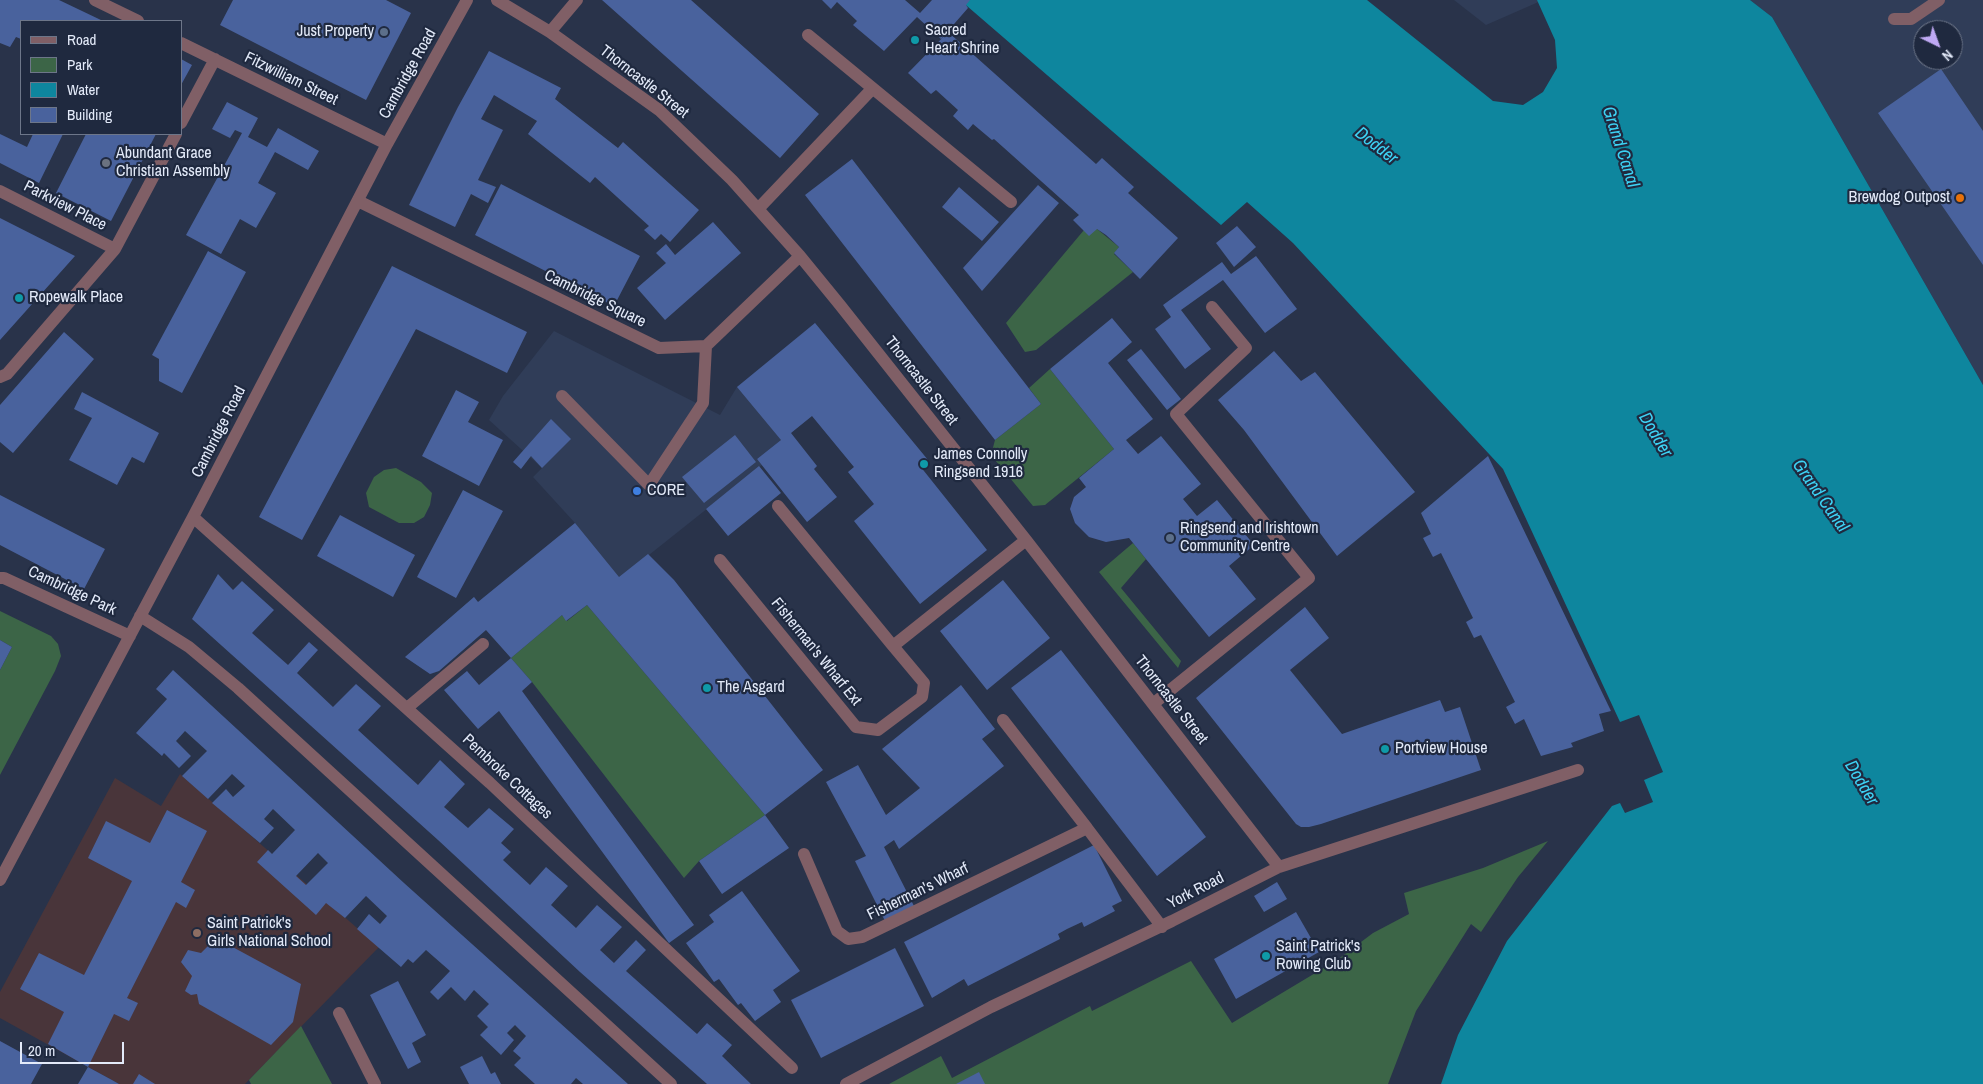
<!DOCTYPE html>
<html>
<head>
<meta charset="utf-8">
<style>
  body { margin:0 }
  #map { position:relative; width:1983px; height:1084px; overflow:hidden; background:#29334a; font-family:"Archivo Narrow",sans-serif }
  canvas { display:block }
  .legend { position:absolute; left:20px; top:20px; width:162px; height:115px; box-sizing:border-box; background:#1f293f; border:1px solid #6d7689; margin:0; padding:6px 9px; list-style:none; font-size:15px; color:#e3eaf9 }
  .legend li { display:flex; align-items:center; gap:10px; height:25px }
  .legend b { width:25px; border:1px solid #6d7689 }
  .north { position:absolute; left:1913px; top:20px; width:50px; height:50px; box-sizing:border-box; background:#1f293f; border:1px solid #6d7689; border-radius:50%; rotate:138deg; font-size:14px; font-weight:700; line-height:20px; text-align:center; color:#e3eaf9 }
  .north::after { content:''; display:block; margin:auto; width:18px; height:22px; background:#bfa9f4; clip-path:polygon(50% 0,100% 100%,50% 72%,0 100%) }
  .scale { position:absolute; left:20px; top:1042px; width:104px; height:22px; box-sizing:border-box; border:2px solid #e3eaf9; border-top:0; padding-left:6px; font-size:15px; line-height:18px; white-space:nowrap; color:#e3eaf9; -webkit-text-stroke:4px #1f293f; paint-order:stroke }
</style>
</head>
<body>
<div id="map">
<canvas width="1983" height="1084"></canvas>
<ul class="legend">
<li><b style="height:6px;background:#805f66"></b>Road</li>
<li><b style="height:14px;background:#3c6547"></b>Park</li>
<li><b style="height:14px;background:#0e869e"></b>Water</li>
<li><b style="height:14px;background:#49629d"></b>Building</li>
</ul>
<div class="north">N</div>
<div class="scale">20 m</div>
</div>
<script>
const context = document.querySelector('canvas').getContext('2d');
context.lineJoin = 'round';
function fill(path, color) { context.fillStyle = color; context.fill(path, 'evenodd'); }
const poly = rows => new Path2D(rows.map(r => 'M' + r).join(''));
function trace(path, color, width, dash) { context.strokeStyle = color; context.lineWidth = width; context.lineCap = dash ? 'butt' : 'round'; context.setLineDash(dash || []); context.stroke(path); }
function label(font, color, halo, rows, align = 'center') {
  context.font = font + ' "Archivo Narrow",sans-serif'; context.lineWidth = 4.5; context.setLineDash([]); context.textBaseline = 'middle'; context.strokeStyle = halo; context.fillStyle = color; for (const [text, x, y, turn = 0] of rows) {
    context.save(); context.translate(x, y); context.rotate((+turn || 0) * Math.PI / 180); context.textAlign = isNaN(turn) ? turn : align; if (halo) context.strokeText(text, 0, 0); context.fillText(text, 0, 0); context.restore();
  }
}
const built = poly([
  [1454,0,1543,0,1486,25],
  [1750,0,1983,0,1983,385,1772,17],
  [1923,30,1953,30,1953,60,1923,60],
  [815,323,928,460,874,504,848,472,854,467,812,416,757,459,762,465,566,621,562,616,511,658,486,630,439,671,431,674,405,657,474,597,478,602,575,523,533,477,542,468,489,420,503,396,554,331,720,415,737,387]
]);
const education = poly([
  [180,774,379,947,245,1084,119,1084,0,1018,0,992,115,778,161,806]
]);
const green = poly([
  [1097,229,1119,247,1114,254,1133,272,1036,350,1025,352,1006,323,1084,230],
  [1050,369,1114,449,1045,505,1033,506,991,455,995,440,1041,404,1029,388],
  [396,468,421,482,432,493,430,505,424,517,414,523,399,523,369,507,366,493,374,477,384,470],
  [1133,543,1146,559,1121,588,1181,661,1178,668,1099,572],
  [587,605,765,815,699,861,684,878,532,682,511,658,562,615,567,621],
  [0,611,51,636,58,644,61,656,55,671,0,775,0,670,12,647,0,640],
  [1548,841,1518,877,1481,932,1471,924,1416,1011,1388,1084,889,1084,941,1056,952,1078,1090,1006,1092,1011,1191,961,1232,1023,1337,960,1373,933,1409,914,1404,893,1483,868],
  [301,1026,332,1084,251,1084,249,1080]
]);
const water = poly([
  [960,0,1367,0,1493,101,1523,105,1543,92,1557,68,1555,40,1537,0,1750,0,1772,17,1983,385,1983,1084,1441,1084,1458,1035,1507,941,1612,806,1620,803,1625,813,1653,802,1644,780,1663,772,1639,715,1620,722,1503,469,1293,243,1247,202,1221,225]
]);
const building = poly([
  [0,0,59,0,103,21,21,21,21,39,16,37,10,47,0,43],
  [233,0,386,0,411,13,366,100,220,25],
  [602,0,691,0,819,114,780,158],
  [822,0,905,0,920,13,932,0,970,0,966,5,968,8,941,39,917,17,884,51,853,25,857,21,837,2,831,9],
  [948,32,1096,164,1102,158,1134,187,1128,193,1178,238,1140,279,1114,253,1119,247,1106,235,1097,229,1089,236,1073,220,1079,215,994,139,992,140,973,124,968,130,953,116,958,110,936,90,931,94,908,73],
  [489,51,561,88,555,99,618,148,623,142,699,210,670,242,661,234,655,240,644,230,649,226,595,177,590,183,528,134,537,121,494,95,481,119,503,130,478,180,496,187,488,203,471,194,455,227,409,205,458,107],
  [181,59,192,65,181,85],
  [1941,69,1983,131,1983,265,1878,113],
  [227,102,258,118,248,137,267,147,278,128,319,151,308,170,275,152,258,183,276,193,256,228,240,219,221,254,186,235,242,133,235,130,230,138,212,129],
  [0,134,27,147,33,134,63,134,39,183,0,163],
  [86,134,156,134,111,221,56,193],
  [852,159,1041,404,995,440,805,195],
  [501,184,640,256,614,306,475,235],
  [1038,185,1059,203,982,291,963,268],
  [959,187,999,222,982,241,942,207],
  [0,218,75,256,0,340],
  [713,222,741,253,665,320,637,288,666,263,656,253,666,244,675,255],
  [1237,226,1256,247,1234,267,1216,243],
  [208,251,246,272,182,393,159,381,159,359,152,355],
  [1256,256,1297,309,1265,333,1223,280,1181,310,1211,349,1185,369,1155,329,1171,317,1163,305,1222,262,1231,274],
  [392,266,527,332,507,373,416,329,302,540,259,517],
  [1112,318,1132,342,1108,363,1153,419,1126,440,1138,454,1161,436,1201,484,1183,499,1197,516,1217,500,1254,545,1229,566,1256,599,1209,637,1129,538,1106,542,1089,537,1075,523,1070,509,1074,497,1086,487,1079,478,1114,449,1050,369],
  [815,323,928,460,920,466,987,550,920,604,854,521,874,504,848,472,854,467,812,416,791,433,817,466,814,469,837,497,807,522,757,459,781,440,737,387],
  [64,332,94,359,13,453,0,442,0,405],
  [1141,349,1181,399,1167,410,1127,360],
  [1274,351,1301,381,1315,372,1415,492,1337,556,1244,430,1218,400],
  [456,390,479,402,468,422,503,440,479,486,422,456],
  [82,392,159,433,144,463,132,457,117,485,69,460,92,418,74,409],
  [551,419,571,439,542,468,531,456,521,469,513,462],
  [735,435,756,462,704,503,682,477],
  [1488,456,1611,711,1599,714,1604,731,1571,743,1573,747,1541,756,1524,719,1515,724,1506,707,1515,702,1481,635,1474,638,1466,622,1473,618,1441,553,1433,557,1423,538,1431,534,1421,513],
  [759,466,781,493,728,536,706,509],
  [463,490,503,511,456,598,417,577],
  [0,495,105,549,84,589,0,545],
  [340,515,415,555,393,597,317,556],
  [575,523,619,577,648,554,674,580,823,770,765,815,587,605,566,621,562,615,511,658,532,682,522,691,694,925,669,943,499,711,478,729,444,690,467,671,479,685,511,658,486,630,439,671,430,674,405,657,474,597,478,602],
  [218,574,233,590,242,581,274,610,252,633,288,665,309,642,318,650,297,673,333,707,356,684,381,706,358,730,418,785,440,760,465,784,444,807,468,828,489,808,514,829,501,843,511,852,503,860,530,885,546,867,568,886,551,905,576,928,597,905,622,927,600,950,614,963,636,940,646,950,626,971,697,1034,707,1023,732,1045,722,1056,751,1084,707,1084,580,972,438,840,192,619],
  [1003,580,1050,638,987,690,940,631],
  [1305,607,1329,638,1290,670,1342,734,1440,700,1445,712,1460,707,1481,770,1321,824,1309,827,1301,827,1296,824,1196,698],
  [0,640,12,647,0,670],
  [1061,650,1206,837,1157,876,1011,688],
  [173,670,404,883,628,1084,583,1084,576,1078,571,1084,535,1084,514,1065,521,1058,513,1051,526,1036,515,1025,507,1033,514,1040,501,1055,480,1035,488,1027,477,1016,489,1004,474,990,465,1001,451,987,438,1000,430,992,450,971,426,950,413,963,408,959,401,967,357,929,369,914,380,924,387,916,366,896,345,918,326,903,316,915,257,862,268,850,272,854,295,830,273,809,264,819,274,828,260,843,212,803,226,789,233,797,245,786,232,774,208,799,182,776,207,751,185,731,176,741,191,756,179,768,164,753,162,756,136,733,167,699,156,689],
  [318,853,328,863,306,885,296,876],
  [961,685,995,729,982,739,1004,766,899,849,894,840,884,847,914,906,885,921,855,861,866,856,826,782,858,765,886,815,920,788,882,749],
  [167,810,207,831,181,882,195,890,186,908,176,902,127,998,138,1003,129,1021,114,1014,88,1067,48,1044,64,1012,20,989,39,953,84,975,132,881,88,858,106,821,150,843],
  [765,815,789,848,722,894,699,861],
  [1094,845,1122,901,1112,906,1115,911,1084,927,1082,922,1067,929,1058,934,1060,939,968,986,964,979,932,998,904,942],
  [1277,882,1287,899,1264,912,1254,896],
  [742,891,800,971,773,990,781,1002,755,1021,741,1003,738,1005,719,979,714,982,686,943,714,922,709,915],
  [1296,912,1319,952,1236,999,1214,959],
  [216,938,301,984,293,1022,271,1045,199,1004,197,994,191,995,185,991,192,976,181,962,188,950,201,953],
  [895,948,924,1006,821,1058,791,1000],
  [398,981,426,1035,412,1043,421,1062,408,1069,370,995],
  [0,1041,42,1064,31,1084,0,1084],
  [482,1056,491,1074,495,1072,501,1084,469,1084,460,1067],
  [88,1067,112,1080,119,1084,78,1084],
  [979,1072,985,1084,956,1084],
  [139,1074,155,1084,133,1084]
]);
const minor = poly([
  [95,0,138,21],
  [497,0,550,32,659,110,732,180,800,256,840,305,1026,540,1279,867],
  [1894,19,1911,19,1939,0],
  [550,32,577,0],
  [808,35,1011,202],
  [181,43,387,144],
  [181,123,215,59],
  [0,191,115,249],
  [358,201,659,348,706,346,800,256],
  [758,209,872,89],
  [0,377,7,374,115,249,176,134],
  [562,396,649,485,703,403,706,346],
  [778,506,893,646,1026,540],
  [193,517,490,783,792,1068],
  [720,560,856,727,878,730,922,697,924,683,893,646],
  [0,578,4,578,130,636],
  [140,616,189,647,238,688,671,1084],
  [1153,704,1309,578,1176,414,1246,348,1212,307],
  [407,708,483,644],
  [1003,720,1087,828],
  [804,854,837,931,848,939,862,937,1087,828,1162,927],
  [0,880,193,517,387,144,467,0],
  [339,1013,375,1084],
  [846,1084,991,1007,1172,921,1279,867,1578,770]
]);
const markers = [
  [384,32,5,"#5c6f8a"],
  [915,40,5,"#0f9aa8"],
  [106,163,5,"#6b7280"],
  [1960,198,5,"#e8710a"],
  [19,298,5,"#0f9aa8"],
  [924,464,5,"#0f9aa8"],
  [637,491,5,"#3f7fe0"],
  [1170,538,5,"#5c6f8a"],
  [707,688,5,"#0f9aa8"],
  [1385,749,5,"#0f9aa8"],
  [197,933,5,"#8d6e63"],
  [1266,956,5,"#0f9aa8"]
];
const poiNames = [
  ["Sacred",925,31],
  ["Heart Shrine",925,49],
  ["Just Property",374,32,"right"],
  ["Abundant Grace",116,154],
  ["Christian Assembly",116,172],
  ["Brewdog Outpost",1950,198,"right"],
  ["Ropewalk Place",29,298],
  ["James Connolly",934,455],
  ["Ringsend 1916",934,473],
  ["CORE",647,491],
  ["Ringsend and Irishtown",1180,529],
  ["Community Centre",1180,547],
  ["The Asgard",717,688],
  ["Portview House",1395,749],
  ["Saint Patrick's",207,924],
  ["Girls National School",207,942],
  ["Saint Patrick's",1276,947],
  ["Rowing Club",1276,965]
];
const streetNames = [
  ["Cambridge Road",408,74,-61],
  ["Fitzwilliam Street",291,79,26],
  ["Thorncastle Street",644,82,38],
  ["Parkview Place",65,206,27],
  ["Cambridge Square",595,299,26],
  ["Thorncastle Street",921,381,52],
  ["Cambridge Road",219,432,-63],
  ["Cambridge Park",72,591,25],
  ["Fisherman's Wharf Ext",816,652,51],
  ["Thorncastle Street",1171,700,52],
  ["Pembroke Cottages",507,777,43],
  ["York Road",1196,891,-27],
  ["Fisherman's Wharf",918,892,-26]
];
const waterNames = [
  ["Dodder",1376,146,38],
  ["Grand Canal",1620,147,72],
  ["Dodder",1655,435,59],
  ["Grand Canal",1820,496,55],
  ["Dodder",1861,783,59]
];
fill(built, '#303d58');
fill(education, '#49353a');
fill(green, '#3c6547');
fill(water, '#0e869e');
fill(building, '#49629d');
trace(minor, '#805f66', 12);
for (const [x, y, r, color] of markers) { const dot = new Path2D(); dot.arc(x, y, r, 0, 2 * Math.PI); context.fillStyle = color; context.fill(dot); trace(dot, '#1f293f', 2); }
label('16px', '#e3eaf9', '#1f293f', poiNames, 'left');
label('16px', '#e3eaf9', '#1f293f', streetNames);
label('italic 18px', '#3dd3f5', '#1f293f', waterNames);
</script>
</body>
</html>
